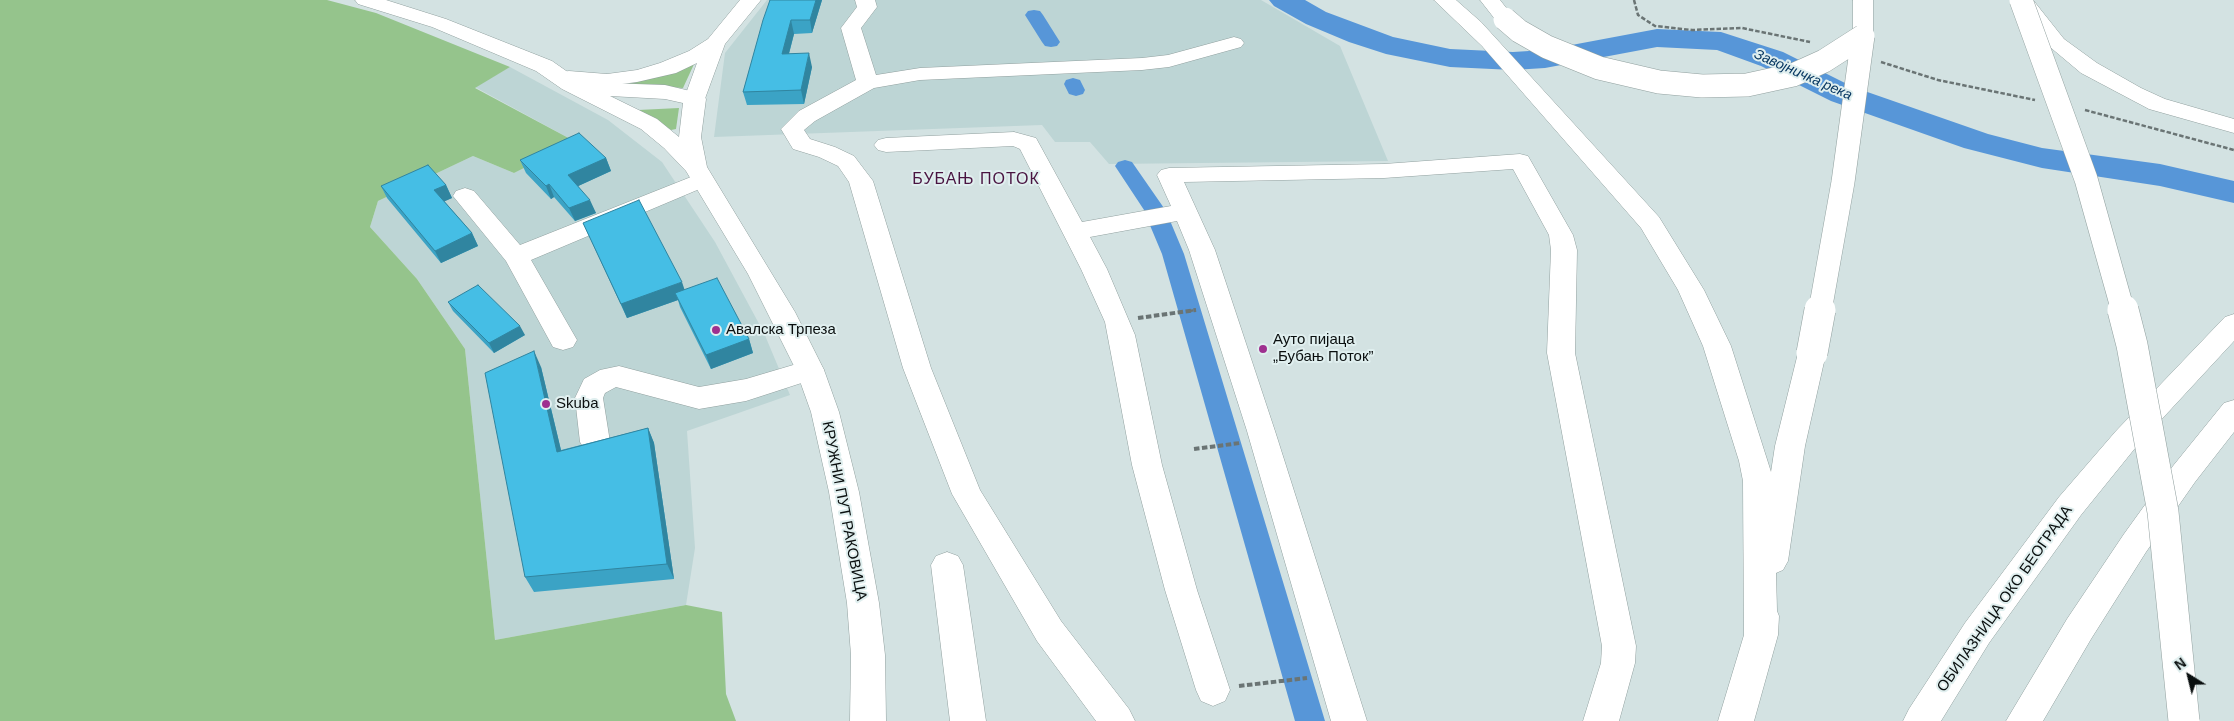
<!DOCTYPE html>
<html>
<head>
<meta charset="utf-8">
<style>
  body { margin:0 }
  #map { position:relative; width:2234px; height:721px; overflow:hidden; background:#d3e2e2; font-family:Arial,sans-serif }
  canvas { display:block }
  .north { position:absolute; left:2164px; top:651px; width:50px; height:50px; -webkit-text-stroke:4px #e0efef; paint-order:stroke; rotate:324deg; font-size:14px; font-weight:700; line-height:20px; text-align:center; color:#0a0f0f }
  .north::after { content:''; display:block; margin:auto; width:18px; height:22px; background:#0a0f0f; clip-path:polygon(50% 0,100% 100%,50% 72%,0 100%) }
</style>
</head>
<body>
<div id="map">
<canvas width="2234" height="721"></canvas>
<div class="north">N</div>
</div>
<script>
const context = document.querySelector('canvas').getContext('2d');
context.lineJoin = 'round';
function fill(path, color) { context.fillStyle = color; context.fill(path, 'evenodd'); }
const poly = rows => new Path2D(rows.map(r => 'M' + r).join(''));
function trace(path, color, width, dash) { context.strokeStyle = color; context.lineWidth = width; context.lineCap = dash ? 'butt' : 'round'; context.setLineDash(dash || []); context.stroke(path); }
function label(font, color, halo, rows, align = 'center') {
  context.font = font + ' Arial,sans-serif'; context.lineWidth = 4; context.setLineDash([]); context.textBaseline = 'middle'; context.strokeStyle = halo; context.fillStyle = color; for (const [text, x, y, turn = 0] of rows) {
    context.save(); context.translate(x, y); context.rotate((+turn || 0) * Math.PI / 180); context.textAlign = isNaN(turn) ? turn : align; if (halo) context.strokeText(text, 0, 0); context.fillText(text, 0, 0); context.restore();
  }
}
const built = poly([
  [767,0,1261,0,1340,46,1388,161,1109,164,1090,142,1055,142,1042,125,714,137,725,53],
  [510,67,608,120,662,162,715,242,764,333,790,395,687,431,695,548,686,605,495,640,465,349,417,279,370,227,378,201,473,156,514,173,576,142,475,87]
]);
const green = poly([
  [0,0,327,0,376,13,510,67,475,88,576,142,514,173,473,156,378,201,370,227,417,279,465,349,495,640,686,605,722,612,726,694,736,721,0,721],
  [695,62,683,88,613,84],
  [679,108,676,129,671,130,652,117,638,110]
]);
const canal = poly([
  [1034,10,1040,11,1043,15,1060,42,1057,46,1051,47,1045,46,1042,42,1025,15,1028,11,1034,10],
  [1073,78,1080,80,1085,90,1083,94,1076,96,1069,94,1064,84,1066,80,1073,78],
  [1125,160,1132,162,1166,211,1161,216,1168,218,1171,223,1184,254,1325,721,1295,721,1162,254,1149,223,1154,218,1148,216,1115,166,1118,162,1125,160]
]);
const river = poly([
  [1269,0,1305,0,1326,12,1393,37,1450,49,1513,52,1545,50,1657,29,1721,32,1783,52,1853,87,1988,134,2042,148,2160,164,2234,181,2234,203,2160,186,2042,168,1964,148,1831,101,1761,66,1717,50,1657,47,1545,68,1513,70,1450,67,1386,54,1349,42,1306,24,1274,6,1269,0]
]);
const pathFar1 = poly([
  [1634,0,1638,15,1655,26,1692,30,1742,28,1810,42],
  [1881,62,1938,80,2035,100],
  [2085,110,2234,150],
  [1189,311,1196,310]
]);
const path = poly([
  [1138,318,1196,310],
  [1194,449,1240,443],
  [1239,686,1307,678]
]);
const minor = poly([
  [855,0,875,0,877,7,861,28,876,75,920,68,1142,58,1168,55,1234,37,1241,39,1244,43,1241,47,1169,67,1142,70,920,80,874,88,815,121,804,130,810,139,835,147,854,156,873,181,931,368,980,490,1061,621,1129,709,1135,721,1096,721,1037,641,952,494,903,368,849,182,838,166,819,157,793,149,781,129,799,111,856,80,841,28,857,7,855,0],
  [1014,132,1036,138,1082,222,1171,206,1157,175,1161,170,1169,168,1384,164,1520,154,1528,156,1573,235,1577,250,1575,353,1636,646,1635,663,1619,721,1583,721,1601,663,1602,646,1547,353,1551,250,1549,235,1513,169,1384,178,1184,182,1215,250,1275,431,1367,721,1331,721,1247,431,1189,250,1177,221,1090,237,1107,269,1135,335,1162,465,1197,590,1230,690,1225,701,1213,706,1201,701,1196,690,1165,590,1132,465,1105,322,1081,269,1020,149,1013,146,886,152,878,150,874,145,878,140,886,138,1014,132],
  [701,173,709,175,713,180,709,185,531,260,577,340,573,347,563,350,553,347,506,261,453,196,456,191,465,188,474,191,520,245,701,173],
  [810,360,820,363,824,370,820,377,746,401,699,409,616,387,605,393,603,398,610,442,605,450,595,453,585,450,580,442,575,398,584,379,600,370,619,366,699,387,746,379,810,360],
  [947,552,958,556,963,565,986,721,950,721,931,565,936,556,947,552]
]);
const major = poly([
  [355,0,386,0,446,19,552,61,582,82,591,78,606,83,665,85,703,94,706,99,701,137,707,167,795,312,824,370,839,412,859,492,879,603,885,655,886,721,850,721,851,655,847,603,829,492,811,412,796,370,748,274,686,171,664,148,641,129,562,89,536,71,432,27,358,4,355,0],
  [610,96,665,99,683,103,679,137,657,119,610,96]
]);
const highway = poly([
  [740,0,761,0,725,44,703,104,695,106,687,104,684,99,697,63,676,73,637,82,607,86,569,83,561,82,558,77,561,72,569,71,607,74,637,70,660,63,689,51,708,39,740,0],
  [1434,0,1456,0,1481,22,1659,217,1704,290,1731,346,1771,472,1775,446,1798,353,1802,346,1812,343,1822,346,1826,353,1805,446,1788,561,1783,570,1776,573,1777,611,1779,616,1778,635,1754,721,1718,721,1744,635,1743,481,1739,461,1703,346,1678,290,1641,228,1482,46,1434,0],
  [1480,0,1500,0,1515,19,1512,23,1505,25,1498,23,1480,0],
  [1853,0,1873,0,1873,36,1870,40,1863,42,1856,40,1853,36,1853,0],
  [2012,0,2033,0,2064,39,2097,63,2141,88,2165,99,2234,119,2234,133,2149,109,2081,73,2050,47,2012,0],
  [2234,314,2234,341,2136,447,2081,515,1989,643,1941,721,1903,721,1909,709,1965,623,2059,497,2116,431,2225,317,2234,314],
  [2234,400,2234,432,2195,482,2146,552,2091,639,2043,721,2006,721,2067,619,2124,534,2173,466,2224,403,2234,400]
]);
const highwayBridgeFar1 = poly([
  [2021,0,2086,179,2123,311],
  [1505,19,1519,31,1547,47,1599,68,1659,82,1702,86,1747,85,1793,75,1824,61,1863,36],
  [1820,311,1843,182,1863,36]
]);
const highwayBridge = poly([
  [2123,310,2132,345,2163,512,2184,721],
  [1812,353,1820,310]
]);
const wall = poly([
  [770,0,822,0,812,33,794,34,789,54,812,67,804,104,747,105,743,92],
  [606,158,611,171,578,186,596,213,575,221,554,197,551,199,526,173,520,160],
  [446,185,452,198,444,201,472,233,478,246,441,263,387,198,381,186],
  [583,223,684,290,749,339,753,353,711,369,680,307,678,300,627,318],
  [448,302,525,335,494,353,453,311],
  [541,367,561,450,648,428,654,443,674,579,534,592,525,577]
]);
const shadedWall = poly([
  [816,0,822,0,812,33,810,20],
  [791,20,794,34,785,68,782,54],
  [809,53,812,67,804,104,801,90],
  [606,158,611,171,574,188,568,175],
  [549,184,554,197,551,199,546,186],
  [446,185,452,198,441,203,434,190],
  [590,200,596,213,575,221,569,208],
  [472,233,478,246,441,263,435,251],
  [682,282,687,297,675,293,678,300,627,318,621,304],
  [520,326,525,335,494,353,489,343],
  [749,339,753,353,711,369,706,355],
  [534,351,541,367,565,467,557,452],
  [648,428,654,443,674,579,667,564]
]);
const building = poly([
  [770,0,816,0,810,20,791,20,782,54,809,53,801,90,743,92,763,20,770,0],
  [579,133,606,158,568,175,590,200,569,208,549,184,546,186,520,160,579,133],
  [428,165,446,185,434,190,472,233,435,251,381,186,428,165],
  [639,200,682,282,621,304,583,223,639,200],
  [717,278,749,339,706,355,675,293,717,278],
  [478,285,520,326,489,343,448,302,478,285],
  [534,351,557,452,648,428,667,564,525,577,485,373,534,351]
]);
const markers = [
  [716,330,5,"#9e308f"],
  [1263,349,5,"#9e308f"],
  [546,404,5,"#9e308f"]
];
const farWaternames = [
  ["Завојничка река",1803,75,24]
];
const poiNames = [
  ["Авалска Трпеза",726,330],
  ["Ауто пијаца",1273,340],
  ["„Бубањ Поток”",1273,357],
  ["Skuba",556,404]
];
const streetNames = [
  ["КРУЖНИ ПУТ РАКОВИЦА",844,511,79],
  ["ОБИЛАЗНИЦА ОКО БЕОГРАДА",2005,599,-55]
];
const neighbourhoodNames = [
  ["БУБАЊ ПОТОК",976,180]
];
fill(built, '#bdd5d5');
fill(green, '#95c48c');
fill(canal, '#5796d8');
fill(river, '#5796d8');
trace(minor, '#91a09f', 1);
trace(major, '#91a09f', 1);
trace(highway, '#91a09f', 1);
trace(pathFar1, '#6a7474', 2.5, [4.5, 2]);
trace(path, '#6a7474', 4, [5.5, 2.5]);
fill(minor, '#fff');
fill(major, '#fff');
fill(highway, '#fff');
trace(highwayBridgeFar1, '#91a09f', 24, []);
trace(highwayBridge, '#91a09f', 32, []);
trace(highwayBridgeFar1, '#fff', 23);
trace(highwayBridge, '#fff', 31);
fill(wall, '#3ba3c5');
fill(shadedWall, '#3085a0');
fill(building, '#45bee5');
trace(building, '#3085a0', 1);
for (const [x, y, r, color] of markers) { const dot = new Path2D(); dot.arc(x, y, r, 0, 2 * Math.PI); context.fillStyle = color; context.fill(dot); trace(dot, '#e0efef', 2); }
label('italic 14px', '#073761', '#e0efef', farWaternames);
label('15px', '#0a0f0f', '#e0efef', poiNames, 'left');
label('15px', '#0a0f0f', '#e0efef', streetNames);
context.letterSpacing = '1px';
label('16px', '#491441', '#e0efef', neighbourhoodNames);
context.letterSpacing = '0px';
</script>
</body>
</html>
